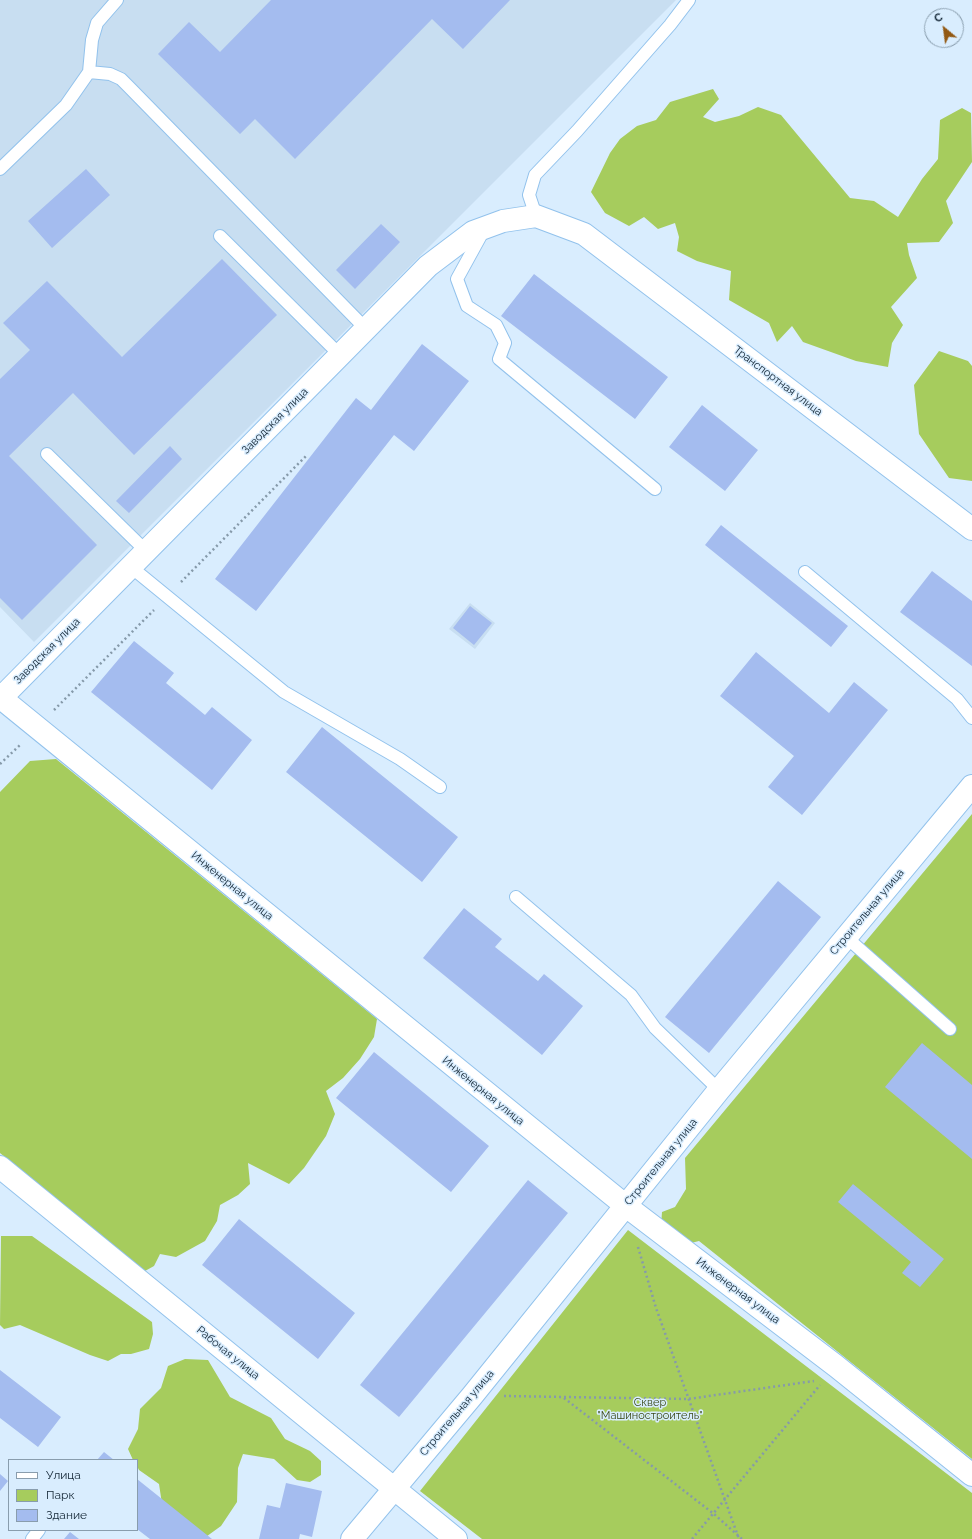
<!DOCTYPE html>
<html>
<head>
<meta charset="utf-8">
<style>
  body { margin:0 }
  #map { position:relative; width:972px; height:1539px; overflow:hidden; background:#d9edfe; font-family:Raleway,sans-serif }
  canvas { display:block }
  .legend { position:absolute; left:8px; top:1459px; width:130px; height:72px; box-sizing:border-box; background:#d9edfe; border:1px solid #899dad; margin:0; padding:5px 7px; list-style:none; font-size:12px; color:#122534 }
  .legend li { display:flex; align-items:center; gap:8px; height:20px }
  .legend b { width:20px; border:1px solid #899dad }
  .north { position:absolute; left:924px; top:8px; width:40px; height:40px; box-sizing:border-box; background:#d9edfe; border:1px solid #899dad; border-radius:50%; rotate:331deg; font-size:11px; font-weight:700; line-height:16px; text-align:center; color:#122534 }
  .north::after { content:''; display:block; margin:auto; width:14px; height:18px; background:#925914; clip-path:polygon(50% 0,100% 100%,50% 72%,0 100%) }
</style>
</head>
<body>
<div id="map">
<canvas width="972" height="1539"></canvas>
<ul class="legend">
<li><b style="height:5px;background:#fff"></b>Улица</li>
<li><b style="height:11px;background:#a6cc5d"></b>Парк</li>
<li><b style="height:11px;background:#a4bcef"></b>Здание</li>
</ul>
<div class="north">С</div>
</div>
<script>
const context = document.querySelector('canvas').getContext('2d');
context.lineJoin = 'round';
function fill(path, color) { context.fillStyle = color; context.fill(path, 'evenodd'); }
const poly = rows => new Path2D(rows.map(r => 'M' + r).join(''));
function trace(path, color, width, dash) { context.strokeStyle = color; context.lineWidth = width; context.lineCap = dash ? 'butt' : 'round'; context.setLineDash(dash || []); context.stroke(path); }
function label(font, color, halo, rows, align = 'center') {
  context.font = font + ' Raleway,sans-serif'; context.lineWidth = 3; context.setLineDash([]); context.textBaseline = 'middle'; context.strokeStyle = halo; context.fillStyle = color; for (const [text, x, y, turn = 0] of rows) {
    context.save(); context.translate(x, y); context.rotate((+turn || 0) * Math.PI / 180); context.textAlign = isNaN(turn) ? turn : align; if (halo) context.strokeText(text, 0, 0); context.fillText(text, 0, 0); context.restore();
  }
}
const built = poly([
  [0,0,676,0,34,642,0,607],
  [470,603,495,623,475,649,449,629]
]);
const green = poly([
  [713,89,719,99,703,117,715,122,739,116,758,107,781,115,850,198,874,201,898,217,922,179,938,159,940,120,962,108,971,113,972,162,946,201,953,223,939,242,907,243,909,255,917,278,891,307,903,325,892,343,888,367,856,361,803,342,792,326,777,342,769,323,729,300,731,271,697,261,677,251,679,237,675,223,658,229,644,217,629,226,605,213,591,192,610,153,620,139,637,126,656,120,670,102],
  [939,351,968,361,972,366,972,481,949,478,919,434,914,385],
  [56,759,377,1019,374,1037,360,1059,343,1078,326,1091,335,1114,326,1136,304,1168,289,1184,248,1163,250,1184,238,1195,220,1205,217,1221,205,1241,176,1257,160,1254,154,1266,145,1271,0,1153,0,792,30,761],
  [972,814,972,1459,699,1241,687,1244,661,1226,662,1212,675,1207,686,1189,685,1158],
  [628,1230,972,1493,972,1539,482,1539,420,1491],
  [1,1236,32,1236,152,1322,153,1334,149,1349,131,1354,121,1354,108,1361,90,1355,20,1325,4,1329,0,1325],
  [185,1359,208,1360,230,1397,271,1418,285,1439,310,1451,321,1461,321,1475,310,1482,297,1480,274,1459,243,1454,238,1468,237,1502,221,1526,203,1539,164,1517,159,1484,139,1470,137,1466,137,1460,133,1460,128,1449,138,1429,140,1409,161,1388,168,1366]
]);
const building = poly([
  [271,0,510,0,463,49,432,19,295,159,255,119,240,134,158,54,189,22,220,52],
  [86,169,110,195,52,248,28,221],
  [381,224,400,242,355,289,336,270],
  [222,259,277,315,134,455,73,393,9,456,97,545,22,620,0,598,0,379,30,350,3,323,47,281,122,357],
  [534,274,668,377,635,419,501,316],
  [422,344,469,381,414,451,394,435,256,611,215,579,356,398,371,410],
  [702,405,758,450,725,491,669,447],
  [170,446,182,459,129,513,116,501],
  [721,525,848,626,831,647,705,545],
  [932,571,972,601,972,666,900,612],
  [470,606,492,623,474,645,453,628],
  [134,641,174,673,166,683,205,715,212,707,252,740,212,790,91,692],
  [756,652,829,713,854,682,888,710,802,815,768,787,794,756,720,696],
  [322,727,458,837,422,882,286,772],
  [778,881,821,917,709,1053,665,1017],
  [464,908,502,939,495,947,538,981,544,974,583,1006,542,1055,423,958],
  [922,1043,972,1085,972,1159,885,1087],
  [374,1052,489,1146,451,1192,336,1098],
  [528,1180,568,1213,399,1417,360,1385],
  [853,1184,944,1259,920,1287,902,1273,911,1262,838,1202],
  [239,1219,355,1313,318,1359,202,1265],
  [0,1370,61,1417,38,1447,0,1418],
  [104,1452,114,1460,97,1460],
  [0,1474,8,1481,0,1491],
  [137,1479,212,1539,150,1539,137,1529],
  [286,1483,322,1491,312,1537,300,1534,299,1539,259,1539,267,1505,280,1508],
  [70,1532,79,1539,64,1539]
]);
const path = poly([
  [181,582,306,456],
  [54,710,154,610],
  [0,764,20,745],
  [638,1247,656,1308,739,1539],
  [504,1396,688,1399,814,1381],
  [564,1398,714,1514,742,1539],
  [692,1539,820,1385]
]);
const service = poly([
  [89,72,110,74,121,79,129,87,366,329],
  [0,169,66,105,89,72,92,40,97,23,117,0],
  [536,216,529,195,535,175,577,131,670,25,689,0],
  [485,228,457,279,467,306,496,325,505,343,499,359,655,489],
  [220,236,340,355],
  [47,454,146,551],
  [131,567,284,692,400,759,440,787],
  [805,572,957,699,972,718],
  [516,897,631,995,655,1028,719,1090],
  [846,937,950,1029],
  [32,1539,39,1530]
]);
const minor = poly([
  [1,698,626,1206,836,1366,972,1475],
  [0,1167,456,1539],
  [352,1539,472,1396,719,1090,972,786]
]);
const tertiary = poly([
  [0,699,428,266,473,232,503,221,536,216,584,234,972,529]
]);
const streetNames = [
  ["Транспортная улица",778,381,37],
  ["Заводская улица",275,421,-45],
  ["Заводская улица",47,651,-45],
  ["Инженерная улица",232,886,39],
  ["Строительная улица",867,912,-50],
  ["Инженерная улица",483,1091,39],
  ["Строительная улица",661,1162,-51],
  ["Инженерная улица",738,1291,37],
  ["Рабочая улица",228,1353,39],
  ["Строительная улица",457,1413,-50]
];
const parkNames = [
  ["Сквер",650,1403],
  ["\"Машиностроитель\"",650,1416]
];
fill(built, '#c8def1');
fill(green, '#a6cc5d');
fill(building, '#a4bcef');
trace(service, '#92c2ec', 14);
trace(minor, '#92c2ec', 24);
trace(tertiary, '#92c2ec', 24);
trace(path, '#869aaa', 2.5, [2, 3]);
trace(service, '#fff', 12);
trace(minor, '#fff', 22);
trace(tertiary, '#fff', 22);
label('11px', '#122534', '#d9edfe', streetNames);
label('11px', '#384815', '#d9edfe', parkNames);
</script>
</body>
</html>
